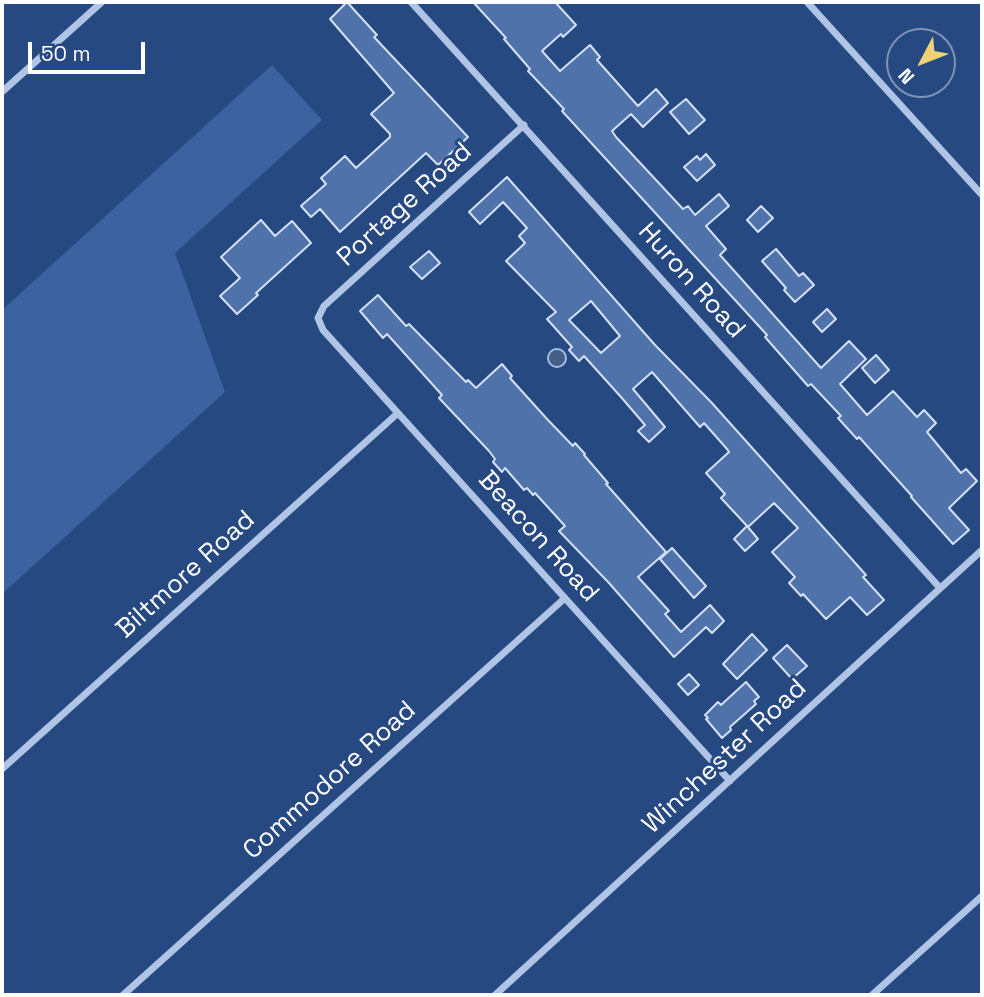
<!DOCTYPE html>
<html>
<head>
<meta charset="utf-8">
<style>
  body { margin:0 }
  #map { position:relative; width:984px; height:997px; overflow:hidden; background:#274982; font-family:"Space Grotesk",sans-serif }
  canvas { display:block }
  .frame { position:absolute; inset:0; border:4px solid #fff; pointer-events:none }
  .north { position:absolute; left:886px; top:28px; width:70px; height:70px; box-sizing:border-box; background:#274982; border:2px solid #7d92b4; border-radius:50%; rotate:228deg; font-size:19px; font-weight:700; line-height:28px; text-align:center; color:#fff }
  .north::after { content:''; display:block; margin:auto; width:24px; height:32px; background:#eed376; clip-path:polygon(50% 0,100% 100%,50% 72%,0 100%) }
  .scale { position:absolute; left:28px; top:42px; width:117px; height:32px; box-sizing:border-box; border:4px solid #fff; border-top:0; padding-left:9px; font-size:21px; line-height:24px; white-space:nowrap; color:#fff; -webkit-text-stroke:5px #274982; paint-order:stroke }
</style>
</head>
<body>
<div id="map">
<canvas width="984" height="997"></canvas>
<div class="frame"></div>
<div class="north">N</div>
<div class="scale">50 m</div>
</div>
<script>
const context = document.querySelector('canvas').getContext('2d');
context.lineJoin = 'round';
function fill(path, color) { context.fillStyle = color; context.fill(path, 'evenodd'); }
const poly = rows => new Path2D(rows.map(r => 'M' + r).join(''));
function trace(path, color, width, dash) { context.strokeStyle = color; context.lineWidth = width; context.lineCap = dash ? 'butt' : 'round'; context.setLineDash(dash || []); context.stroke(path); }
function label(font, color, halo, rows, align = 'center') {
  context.font = font + ' "Space Grotesk",sans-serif'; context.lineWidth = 6; context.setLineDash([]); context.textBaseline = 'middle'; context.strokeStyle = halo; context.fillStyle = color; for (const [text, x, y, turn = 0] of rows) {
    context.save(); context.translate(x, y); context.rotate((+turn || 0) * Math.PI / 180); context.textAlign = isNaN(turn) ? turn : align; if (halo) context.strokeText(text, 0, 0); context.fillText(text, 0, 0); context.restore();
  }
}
const green = poly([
  [272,65,322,120,175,253,225,392,2,594,2,310]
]);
const water = poly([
  '548 358a9 9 0 1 1 18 0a9 9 0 1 1-18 0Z'
]);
const building = poly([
  [347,2,377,35,374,37,468,137,438,165,426,153,340,232,320,209,311,217,301,206,326,184,321,178,345,156,356,168,390,137,390,134,371,114,394,93,330,19,347,2],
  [473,2,555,2,576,25,563,37,561,34,542,51,560,71,590,45,600,57,597,60,638,106,656,89,668,103,643,127,631,114,612,131,616,137,683,209,688,206,695,215,719,194,729,206,706,226,726,249,720,255,821,368,849,341,866,359,840,384,867,415,893,391,917,417,924,410,936,423,927,432,961,473,966,469,977,481,949,508,969,530,953,544,911,497,912,496,859,437,857,439,838,418,841,416,811,384,808,386,765,337,767,335,562,111,564,109,528,71,530,69,504,39,506,38,473,2],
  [686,99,705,120,689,134,670,112,686,99],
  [706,154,715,165,697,181,684,167,697,156,700,160,706,154],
  [507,177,655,345,711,402,866,575,863,577,884,600,867,615,850,597,826,619,803,594,801,596,789,583,795,577,772,552,798,528,774,503,748,527,721,498,725,494,706,473,729,452,727,449,704,423,700,427,652,372,633,389,665,427,649,442,638,431,645,425,621,397,584,356,579,361,569,350,572,347,547,319,556,312,506,261,525,243,519,236,527,228,503,202,480,224,469,212,507,177],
  [591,301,620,336,601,353,569,320,591,301],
  [761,206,773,218,758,232,747,220,761,206],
  [261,220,275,236,292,221,311,243,256,293,258,295,237,314,220,296,240,278,221,257,261,220],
  [776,249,799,276,803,273,814,285,795,302,784,290,786,288,762,261,776,249],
  [429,251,440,263,422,279,410,267,429,251],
  [378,295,406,326,409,324,466,382,468,380,476,388,502,364,512,376,510,378,547,419,573,446,575,443,585,454,584,455,608,483,606,484,666,552,638,577,669,611,665,614,681,632,710,605,724,621,712,633,706,627,674,657,609,583,559,531,565,526,535,493,533,495,527,488,524,490,505,468,502,472,493,462,495,459,489,451,439,398,442,395,387,334,383,338,360,311,378,295],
  [827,309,836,319,822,332,813,322,827,309],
  [876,355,889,370,875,383,862,368,876,355],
  [747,526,758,539,745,551,734,539,747,526],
  [672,548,706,586,694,598,660,559,672,548],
  [752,634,767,650,737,679,723,664,752,634],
  [787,645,807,666,792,679,773,658,787,645],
  [689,674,699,685,688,695,678,684,689,674],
  [746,682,759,697,754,701,756,704,730,727,731,730,722,738,706,719,708,718,705,715,718,702,721,705,746,682]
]);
const minor = poly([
  [411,2,940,588],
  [807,2,982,195],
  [2,92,102,2],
  [524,125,324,306,318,318,323,330,730,781],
  [2,769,398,413],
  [123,995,565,598],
  [495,995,982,550],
  [872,995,982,896]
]);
const streetNames = [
  ["Portage Road",405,205,-42],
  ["Huron Road",691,281,48],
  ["Beacon Road",538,537,48],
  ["Biltmore Road",186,575,-42],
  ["Winchester Road",725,757,-43],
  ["Commodore Road",330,781,-42]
];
fill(green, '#3c629f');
fill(water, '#455e86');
trace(water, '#a4bfe7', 2);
fill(building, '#5072aa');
trace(building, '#d3e0f5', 2);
trace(minor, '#b0c5e6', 7);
label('26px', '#fff', '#274982', streetNames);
</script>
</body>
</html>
